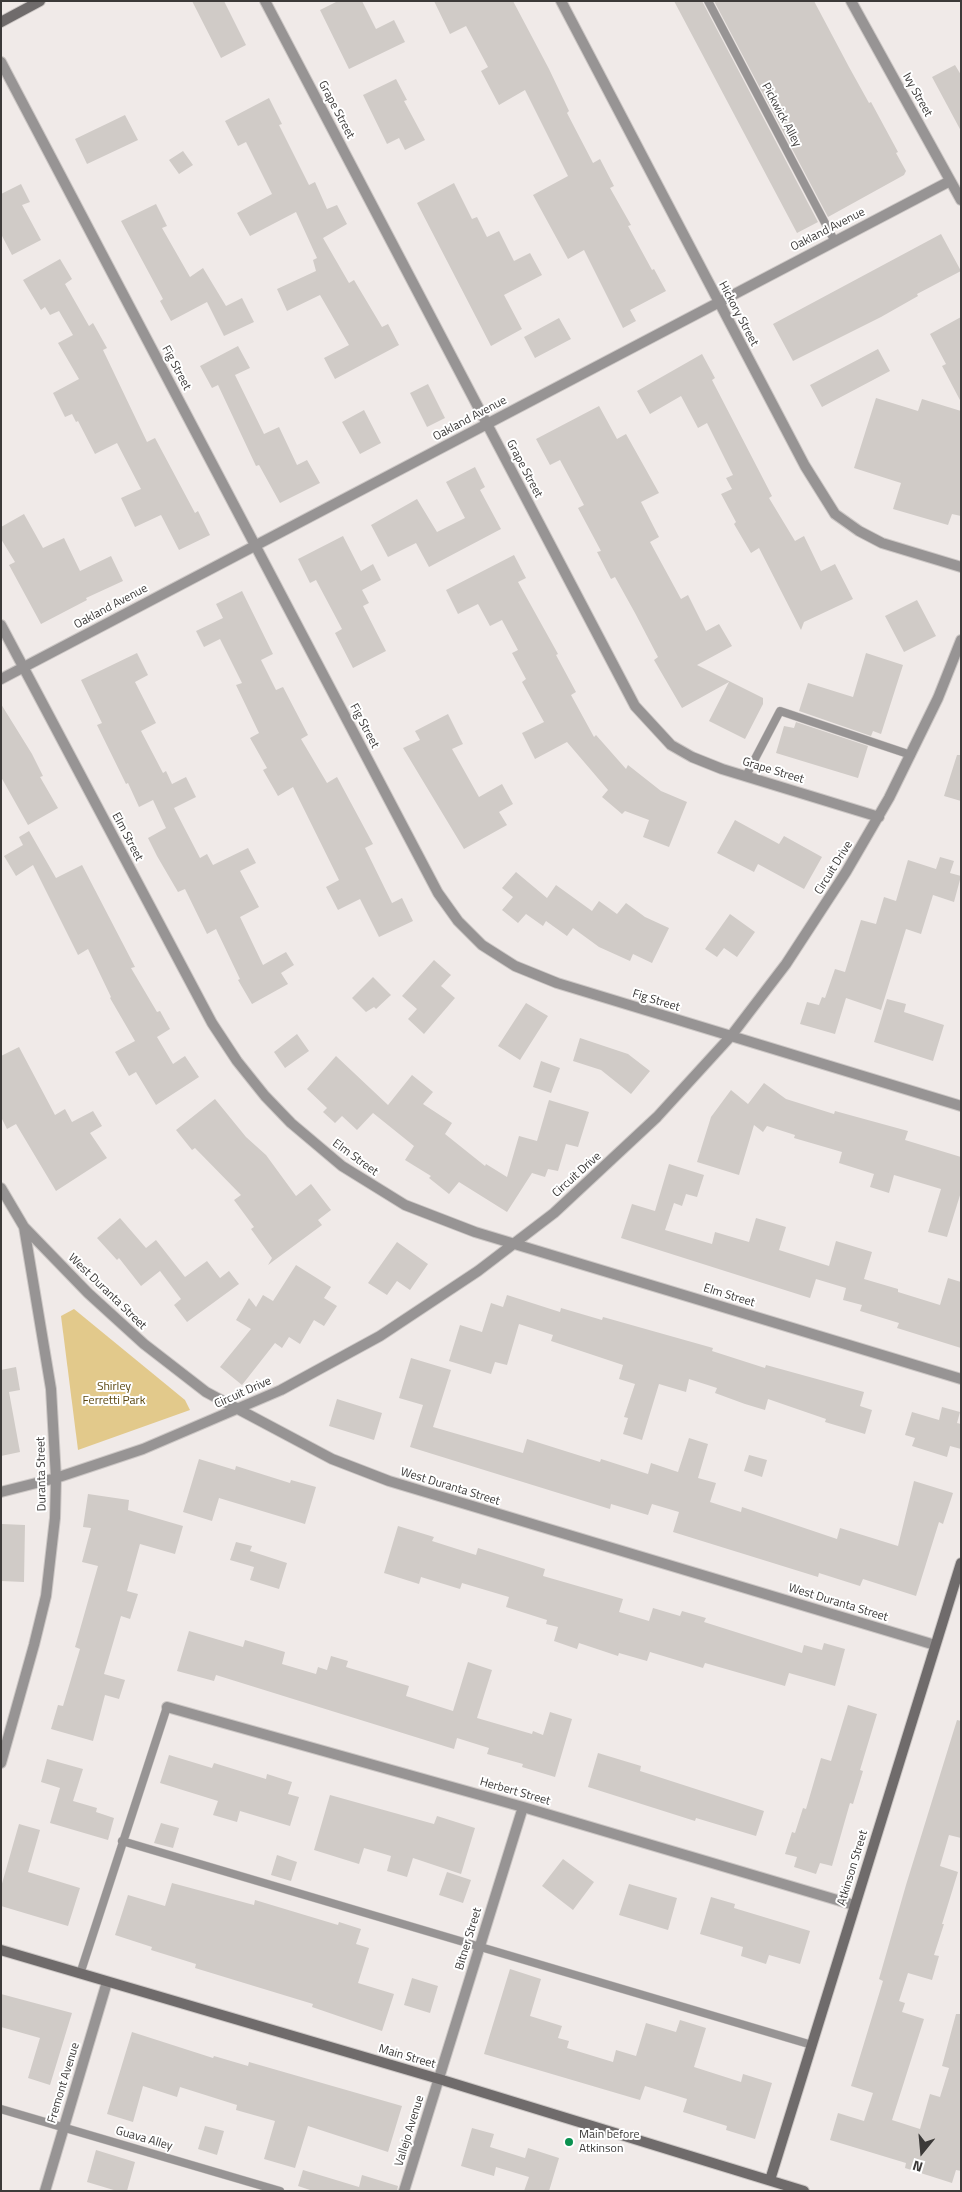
<!DOCTYPE html>
<html>
<head>
<meta charset="utf-8">
<style>
  body { margin:0 }
  #map { position:relative; width:962px; height:2192px; overflow:hidden; background:#f0eae8; font-family:"Titillium Web",sans-serif }
  canvas { display:block }
  .frame { position:absolute; inset:0; border:2px solid #3c3a39; pointer-events:none }
  .north { position:absolute; left:897px; top:2127px; width:50px; height:50px; -webkit-text-stroke:4px #fff; paint-order:stroke; rotate:197deg; font-size:14px; font-weight:700; line-height:20px; text-align:center; color:#3c3a39 }
  .north::after { content:''; display:block; margin:auto; width:18px; height:22px; background:#3c3a39; clip-path:polygon(50% 0,100% 100%,50% 72%,0 100%) }
</style>
</head>
<body>
<div id="map">
<canvas width="962" height="2192"></canvas>
<div class="frame"></div>
<div class="north">N</div>
</div>
<script>
const context = document.querySelector('canvas').getContext('2d');
context.lineJoin = 'round';
function fill(path, color) { context.fillStyle = color; context.fill(path, 'evenodd'); }
const poly = rows => new Path2D(rows.map(r => 'M' + r).join(''));
function trace(path, color, width, dash) { context.strokeStyle = color; context.lineWidth = width; context.lineCap = dash ? 'butt' : 'round'; context.setLineDash(dash || []); context.stroke(path); }
function label(font, color, halo, rows, align = 'center') {
  context.font = font + ' "Titillium Web",sans-serif'; context.lineWidth = 4; context.setLineDash([]); context.textBaseline = 'middle'; context.strokeStyle = halo; context.fillStyle = color; for (const [text, x, y, turn = 0] of rows) {
    context.save(); context.translate(x, y); context.rotate((+turn || 0) * Math.PI / 180); context.textAlign = isNaN(turn) ? turn : align; if (halo) context.strokeText(text, 0, 0); context.fillText(text, 0, 0); context.restore();
  }
}
const green = poly([
  [74,1309,185,1400,190,1410,78,1450,61,1316]
]);
const building = poly([
  [192,1,224,1,246,45,221,58],
  [338,1,362,1,376,29,394,20,405,42,349,69,320,10],
  [434,1,513,1,549,69,569,111,567,113,593,163,600,159,614,186,610,188,631,225,628,226,652,270,654,269,666,291,630,310,636,321,623,328,584,250,568,259,533,195,568,176,525,90,499,105,481,71,488,67,466,26,450,34],
  [674,1,702,1,818,222,797,233],
  [714,1,814,1,849,67,869,103,871,102,898,152,896,153,906,171,904,175,828,217],
  [955,65,961,75,961,131,932,77],
  [396,79,407,100,404,101,425,140,405,150,399,138,387,144,363,95],
  [269,98,282,124,279,125,309,185,315,182,327,209,337,205,347,224,323,238,349,283,354,280,382,327,388,324,399,345,335,379,324,358,349,345,320,295,287,311,277,289,316,271,313,260,317,258,296,212,250,236,237,213,272,194,246,142,238,146,225,121],
  [125,115,138,140,87,164,75,139],
  [183,151,193,165,179,174,169,160],
  [454,183,472,219,477,217,487,237,499,231,514,261,530,253,542,275,504,295,522,329,491,346,417,203],
  [21,184,30,202,22,205,41,240,12,255,1,234,1,194],
  [156,204,167,226,162,228,190,277,203,268,226,306,242,298,254,322,224,336,207,302,171,321,160,301,163,299,121,221],
  [941,234,961,271,917,294,918,296,881,317,793,361,773,324],
  [60,259,72,279,65,284,89,326,93,323,107,348,103,350,147,442,155,438,195,513,198,511,210,535,179,550,161,515,135,527,121,498,141,489,117,443,95,454,78,421,76,422,72,414,65,417,53,393,79,379,58,343,73,335,59,311,50,315,45,307,41,310,23,280],
  [961,317,961,402,942,366,946,364,930,334],
  [559,318,571,339,535,358,524,337],
  [238,346,250,368,235,375,264,434,279,427,297,465,307,460,320,483,280,503,259,465,256,466,218,385,212,388,200,366],
  [878,349,890,371,822,407,810,385],
  [702,354,715,378,712,380,772,496,769,498,795,541,804,536,821,571,835,564,853,599,804,622,801,630,759,548,751,553,734,524,736,522,721,494,732,489,726,478,733,475,707,423,698,428,681,396,650,414,637,391],
  [428,384,445,418,427,427,410,393],
  [876,398,918,411,922,399,961,411,961,516,952,514,948,525,893,509,901,483,854,468],
  [599,406,617,439,626,434,659,493,641,502,659,537,650,542,681,599,688,595,706,631,719,624,732,646,697,665,763,698,763,704,745,739,709,721,729,682,682,708,654,660,658,657,635,613,615,577,611,579,597,552,601,551,578,508,584,505,560,460,550,465,536,439],
  [364,410,381,443,360,454,342,422],
  [475,467,485,487,480,490,501,529,429,567,416,543,388,557,371,525,417,499,437,532,465,518,446,482],
  [24,514,43,548,64,538,80,571,111,556,123,581,86,598,87,600,41,624,9,565,15,562,1,539,1,527],
  [343,536,361,571,373,564,381,580,362,590,369,603,363,606,386,651,353,668,335,633,342,629,316,580,310,583,298,559],
  [514,555,526,578,518,582,558,654,556,655,576,692,571,695,594,737,596,735,626,769,628,765,661,791,687,802,669,847,643,837,649,820,625,811,622,814,602,797,608,790,567,742,535,759,522,733,544,722,522,682,526,679,512,653,518,650,502,620,490,626,478,604,458,614,446,590],
  [242,591,273,654,261,660,276,690,283,687,308,735,301,739,327,783,337,777,373,844,365,848,392,903,402,898,413,921,379,937,360,899,338,910,326,887,339,880,293,787,278,796,263,770,267,768,250,738,259,733,236,685,242,683,220,639,204,647,196,631,223,618,216,604],
  [917,600,936,636,904,652,885,616],
  [137,653,148,675,135,682,156,723,141,731,163,773,166,771,172,784,186,777,196,797,174,808,200,858,207,854,213,865,248,848,256,863,240,871,259,907,240,917,263,965,286,952,294,965,281,973,288,984,252,1004,238,980,240,979,216,929,207,934,185,889,178,892,157,856,148,838,166,828,153,800,139,807,128,783,126,784,97,725,102,723,81,680],
  [866,653,903,665,881,734,873,731,871,736,799,711,808,683,853,697],
  [1,704,32,754,43,776,40,777,58,808,28,825,1,777],
  [448,714,463,744,452,749,479,797,502,784,513,804,499,812,507,825,464,849,403,748,420,740,415,731],
  [796,722,868,746,858,778,776,753,784,726,794,728],
  [957,755,961,755,961,801,944,796],
  [735,820,779,844,784,836,822,857,804,889,758,864,754,872,717,853],
  [29,831,56,878,82,865,135,967,131,968,157,1012,160,1011,170,1029,157,1037,173,1064,185,1056,199,1077,156,1105,136,1072,129,1076,115,1052,135,1041,110,998,111,997,88,949,78,955,33,865,16,876,4,856,23,845,19,837],
  [940,857,954,861,950,873,961,876,954,902,933,895,921,934,906,929,881,1010,846,998,835,1034,800,1024,807,1002,819,1005,822,997,825,998,835,969,845,972,861,920,876,924,884,897,896,901,908,860,936,869],
  [516,872,547,898,556,885,592,911,599,901,617,914,626,903,645,917,669,928,652,963,633,954,630,961,599,947,573,928,567,936,546,921,543,926,526,914,518,923,502,910,513,897,502,888],
  [730,914,755,932,737,957,724,948,717,957,705,949],
  [434,960,451,975,441,986,455,998,424,1034,408,1019,417,1009,402,996],
  [373,977,391,995,376,1009,374,1007,366,1012,352,998],
  [887,999,906,1004,904,1012,944,1025,933,1061,874,1042],
  [526,1003,548,1016,520,1060,498,1046],
  [297,1034,309,1051,285,1068,274,1052],
  [580,1038,628,1054,650,1071,631,1094,601,1070,573,1061],
  [19,1047,55,1115,65,1109,72,1122,93,1111,102,1126,90,1133,107,1158,56,1191,16,1124,7,1129,1,1117,1,1056],
  [336,1056,388,1105,412,1075,433,1092,423,1104,452,1123,445,1134,485,1166,486,1164,507,1177,519,1136,537,1141,549,1100,589,1112,578,1147,566,1144,558,1171,548,1169,545,1177,532,1173,507,1212,459,1182,449,1194,429,1178,431,1176,405,1160,414,1146,373,1113,357,1130,342,1116,335,1123,323,1112,327,1108,307,1089],
  [541,1061,560,1068,551,1093,533,1087],
  [764,1083,786,1099,834,1114,835,1111,908,1131,905,1140,961,1157,961,1192,947,1237,928,1232,941,1189,894,1175,889,1193,870,1187,874,1174,839,1163,842,1152,794,1138,795,1135,767,1126,763,1132,754,1125,739,1175,697,1162,711,1117,731,1090,748,1104],
  [215,1099,246,1137,266,1155,296,1196,311,1184,331,1210,318,1220,322,1225,268,1265,272,1258,251,1229,254,1227,234,1200,241,1195,195,1148,192,1150,176,1130],
  [669,1164,704,1175,697,1197,686,1194,682,1206,674,1203,665,1230,712,1244,715,1232,749,1242,756,1218,786,1227,779,1250,829,1266,836,1241,872,1252,864,1279,898,1289,898,1292,940,1305,948,1278,961,1282,961,1348,897,1328,899,1323,860,1311,862,1305,843,1300,846,1288,816,1279,810,1298,621,1238,632,1204,655,1211],
  [120,1218,146,1248,156,1240,185,1277,207,1261,220,1278,229,1271,239,1284,187,1322,174,1305,181,1299,160,1271,141,1286,119,1258,117,1260,97,1238],
  [397,1242,428,1264,410,1290,397,1281,387,1295,368,1283],
  [296,1265,331,1287,324,1298,337,1306,324,1326,314,1320,300,1344,289,1337,282,1348,275,1343,242,1385,220,1367,251,1329,236,1320,249,1298,256,1307,263,1295,273,1301],
  [507,1295,560,1312,561,1308,602,1320,603,1317,713,1348,712,1351,765,1368,766,1365,864,1392,860,1406,872,1410,865,1434,825,1422,826,1419,768,1399,765,1410,745,1404,715,1393,717,1388,689,1379,686,1392,659,1384,642,1440,623,1434,628,1418,624,1417,635,1384,619,1379,623,1365,551,1341,553,1335,519,1324,507,1365,495,1362,491,1374,449,1361,460,1325,482,1332,491,1303,503,1307],
  [411,1358,451,1370,433,1427,523,1453,527,1439,600,1462,601,1459,648,1474,651,1463,678,1472,689,1438,708,1444,698,1478,716,1483,710,1502,741,1512,742,1507,837,1539,840,1528,898,1546,914,1481,953,1493,943,1524,939,1522,916,1596,863,1579,860,1586,819,1573,818,1577,673,1532,679,1512,652,1504,648,1515,611,1504,610,1509,410,1447,423,1405,399,1398],
  [16,1367,20,1390,9,1392,20,1452,1,1456,1,1370],
  [337,1399,382,1413,374,1440,329,1426],
  [942,1407,960,1412,957,1423,961,1424,961,1449,950,1446,947,1457,912,1446,915,1438,905,1435,912,1412,939,1420],
  [749,1455,767,1460,762,1477,744,1471],
  [199,1459,235,1470,236,1466,290,1483,291,1480,316,1487,305,1524,219,1498,212,1521,183,1512],
  [88,1494,129,1500,128,1510,183,1526,175,1554,140,1544,127,1591,138,1594,130,1619,121,1616,104,1674,125,1680,119,1699,105,1695,93,1741,51,1729,58,1705,63,1706,80,1649,75,1647,98,1566,82,1562,91,1528,83,1527],
  [2,1524,25,1525,24,1582,1,1581],
  [398,1526,434,1537,432,1541,476,1555,478,1548,545,1569,543,1576,623,1599,619,1612,649,1621,653,1608,680,1616,682,1611,706,1618,704,1622,802,1653,804,1645,822,1650,824,1643,845,1649,835,1686,789,1673,785,1686,705,1663,703,1668,650,1652,647,1661,619,1653,618,1656,579,1643,577,1649,554,1641,558,1627,546,1624,547,1620,506,1607,509,1597,462,1583,460,1589,421,1577,419,1584,384,1573],
  [236,1542,252,1546,250,1551,287,1563,279,1589,250,1580,254,1567,230,1560],
  [189,1631,243,1647,245,1640,285,1652,282,1664,316,1674,318,1667,327,1670,331,1656,348,1661,346,1667,409,1686,406,1696,453,1711,468,1662,492,1670,477,1718,532,1734,533,1731,543,1735,550,1712,572,1719,555,1777,522,1767,523,1764,487,1754,489,1748,457,1738,454,1749,216,1675,214,1681,177,1671],
  [848,1705,877,1714,860,1770,863,1771,853,1804,850,1803,832,1866,820,1863,816,1874,794,1867,797,1857,785,1854,792,1832,795,1833,803,1808,806,1809,821,1758,831,1761],
  [957,1720,961,1721,961,1838,949,1835,940,1866,958,1872,942,1924,944,1924,934,1955,939,1956,932,1980,908,1973,899,2001,905,2003,902,2012,924,2019,892,2120,920,2129,930,2094,940,2097,949,2068,942,2066,956,2014,961,2014,961,2171,956,2170,952,2183,905,2168,906,2163,830,2140,838,2113,864,2121,873,2093,851,2086,883,1981,879,1979,906,1885],
  [598,1753,641,1766,640,1771,764,1811,756,1836,696,1818,695,1821,588,1787],
  [169,1755,212,1768,214,1763,266,1779,267,1774,292,1782,288,1794,299,1797,290,1826,240,1811,237,1822,213,1815,218,1801,160,1783],
  [47,1759,83,1769,73,1801,97,1808,96,1812,114,1818,108,1840,50,1823,60,1788,41,1782],
  [330,1795,434,1824,437,1816,475,1828,461,1874,413,1858,407,1877,387,1871,391,1856,364,1848,359,1864,314,1850],
  [161,1823,179,1828,173,1848,154,1843],
  [19,1824,40,1830,28,1872,80,1888,68,1926,1,1906,1,1887],
  [277,1855,297,1862,291,1881,271,1875],
  [563,1859,594,1882,573,1910,542,1886],
  [447,1872,471,1880,463,1903,439,1895],
  [172,1883,254,1905,255,1900,338,1925,339,1922,361,1929,356,1944,369,1948,358,1983,394,1994,382,2031,312,2007,313,2004,195,1968,196,1964,151,1950,152,1947,115,1935,128,1895,165,1906],
  [629,1884,677,1898,668,1930,619,1915],
  [711,1897,735,1904,734,1908,810,1931,800,1964,769,1955,766,1964,741,1956,743,1947,700,1934],
  [510,1969,541,1979,530,2016,562,2026,558,2038,569,2041,567,2048,613,2062,616,2050,636,2056,646,2023,676,2032,680,2020,706,2028,694,2067,741,2082,743,2074,772,2083,755,2139,726,2130,727,2126,683,2112,687,2099,645,2086,640,2100,484,2054],
  [412,1978,438,1986,430,2013,404,2005],
  [1,1994,72,2013,50,2085,28,2078,40,2038,1,2027],
  [132,2032,213,2058,214,2056,248,2066,249,2062,402,2106,388,2152,308,2126,295,2168,264,2159,275,2121,236,2110,237,2105,180,2087,177,2097,143,2086,133,2122,107,2114],
  [205,2126,224,2131,217,2155,198,2149],
  [472,2128,494,2134,490,2147,525,2158,528,2148,559,2158,549,2191,524,2191,529,2177,496,2167,494,2176,461,2166],
  [96,2150,135,2162,127,2191,117,2191,87,2182],
  [303,2170,359,2187,362,2175,398,2186,397,2191,313,2191,298,2186]
]);
const lane = poly([
  [708,1,834,240],
  [746,776,780,711,911,755],
  [122,1841,812,2045],
  [80,1974,167,1707],
  [1,2109,280,2191]
]);
const street = poly([
  [265,1,635,706,671,745,692,757,722,769,879,817],
  [561,1,805,466,835,514,859,531,882,543,961,567],
  [851,1,961,200],
  [1,62,438,893,458,921,482,945,515,966,557,983,961,1106],
  [1,625,212,1023,237,1061,265,1096,291,1123,342,1166,405,1205,475,1232,961,1379],
  [1,679,950,181],
  [1,1188,24,1227,51,1389,56,1478,55,1518,46,1596,34,1645,1,1763],
  [24,1227,88,1293,144,1344,206,1392,332,1459,389,1481,935,1645],
  [1,1492,56,1478,143,1449,281,1390,380,1336,478,1271,554,1213,657,1117,731,1036,786,964,846,872,889,798,938,698,961,640],
  [167,1707,523,1807,854,1905],
  [45,2191,107,1982],
  [404,2191,523,1807]
]);
const secondary = poly([
  [1,22,40,1],
  [1,1950,439,2079,804,2191],
  [770,2180,961,1563]
]);
const markers = [
  [569,2142,5,"#0a914f"]
];
const streetNames = [
  ["Ivy Street",917,95,61],
  ["Grape Street",336,110,62],
  ["Pickwick Alley",781,115,62],
  ["Oakland Avenue",828,230,-27],
  ["Hickory Street",738,314,62],
  ["Fig Street",176,368,62],
  ["Oakland Avenue",470,419,-28],
  ["Grape Street",524,469,62],
  ["Oakland Avenue",111,607,-28],
  ["Fig Street",364,726,62],
  ["Grape Street",773,771,17],
  ["Elm Street",127,837,62],
  ["Circuit Drive",834,868,-58],
  ["Fig Street",656,1001,17],
  ["Elm Street",355,1158,36],
  ["Circuit Drive",577,1175,-42],
  ["West Duranta Street",107,1292,44],
  ["Elm Street",729,1296,17],
  ["Circuit Drive",243,1393,-24],
  ["Duranta Street",42,1474,-91],
  ["West Duranta Street",450,1487,17],
  ["West Duranta Street",838,1603,17],
  ["Herbert Street",515,1792,16],
  ["Atkinson Street",853,1868,-73],
  ["Bitner Street",469,1939,-73],
  ["Main Street",407,2057,16],
  ["Fremont Avenue",64,2083,-73],
  ["Vallejo Avenue",410,2131,-73],
  ["Guava Alley",144,2139,16]
];
const parkNames = [
  ["Shirley",114,1387],
  ["Ferretti Park",114,1401]
];
const poiNames = [
  ["Main before",579,2135],
  ["Atkinson",579,2149]
];
fill(green, '#e2c98b');
fill(building, '#d0cbc7');
trace(lane, '#ccc7c5', 9);
trace(street, '#ccc7c5', 12);
trace(secondary, '#ccc7c5', 12);
trace(lane, '#979494', 8);
trace(street, '#979494', 10);
trace(secondary, '#6f6b6b', 10);
for (const [x, y, r, color] of markers) { const dot = new Path2D(); dot.arc(x, y, r, 0, 2 * Math.PI); context.fillStyle = color; context.fill(dot); trace(dot, '#fff', 2); }
label('12px', '#3c3a39', '#fff', streetNames);
label('12px', '#5a460e', '#fff', parkNames);
label('12px', '#3c3a39', '#fff', poiNames, 'left');
</script>
</body>
</html>
